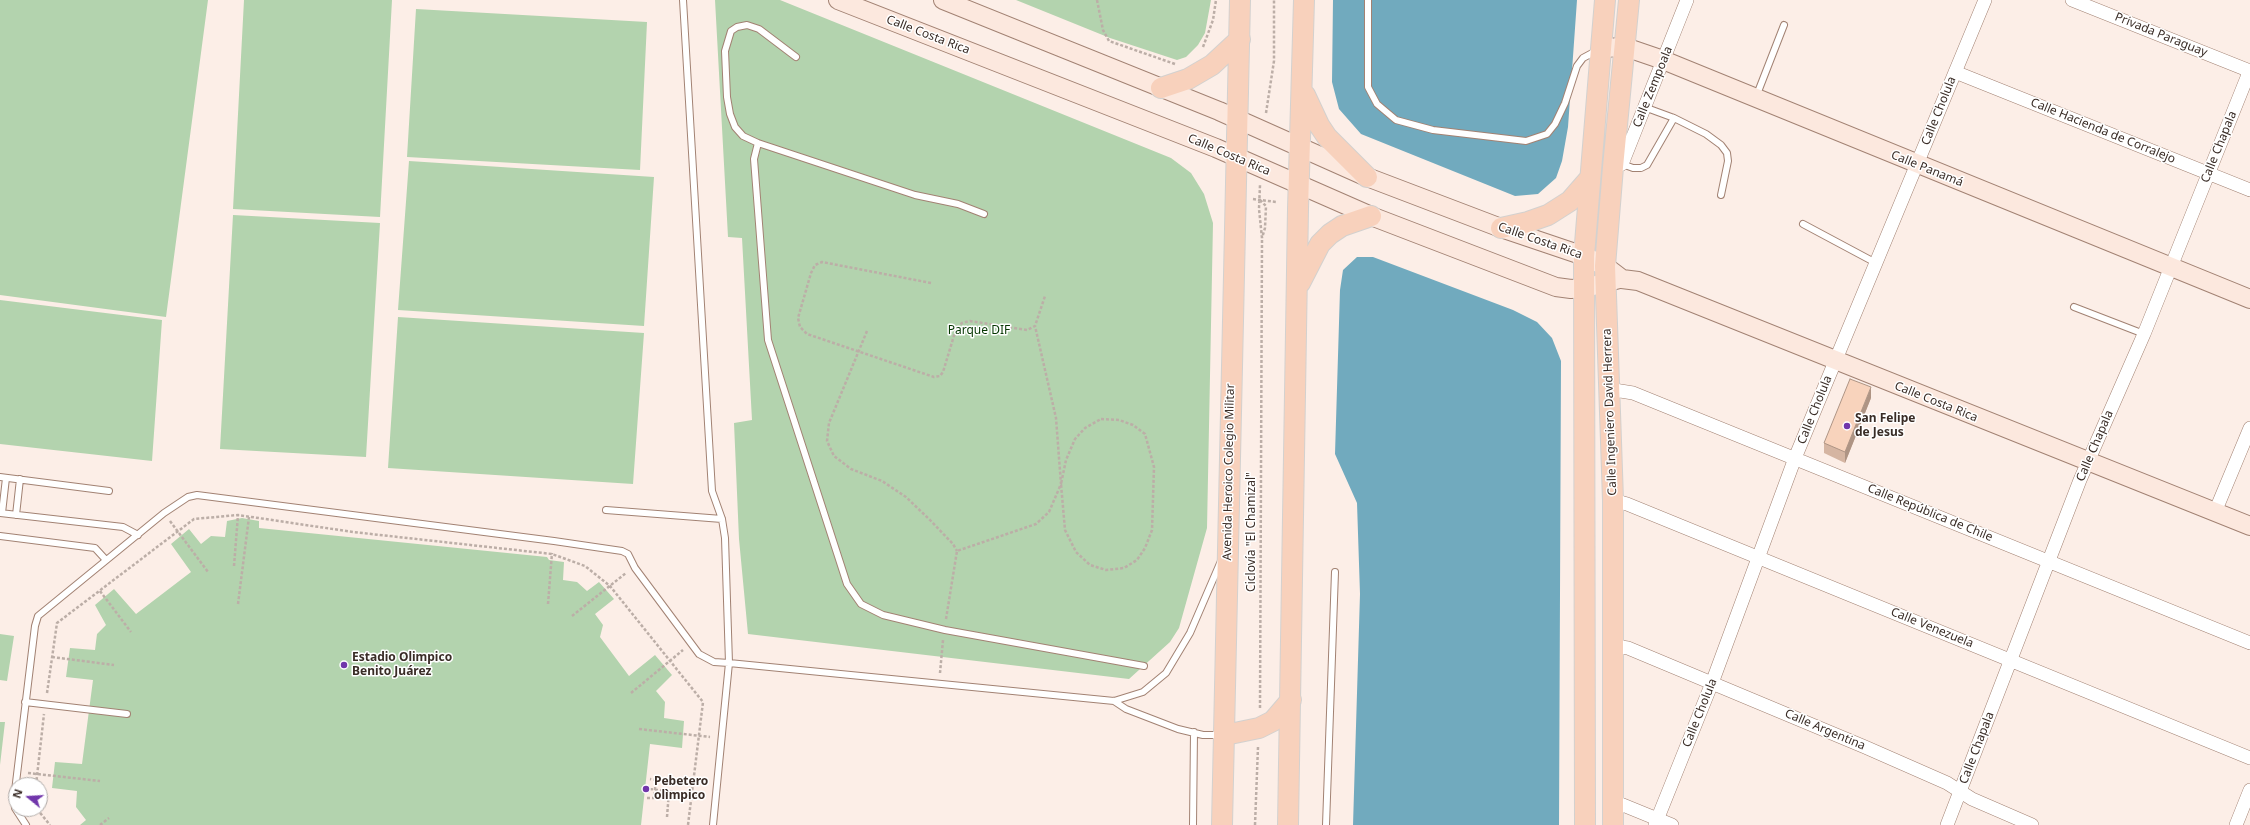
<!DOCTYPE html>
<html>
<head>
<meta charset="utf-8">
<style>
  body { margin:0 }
  #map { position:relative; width:2250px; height:825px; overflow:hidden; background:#fceee7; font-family:"Noto Sans",sans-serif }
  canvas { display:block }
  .north { position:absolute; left:8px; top:777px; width:40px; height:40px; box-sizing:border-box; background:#fff; border:1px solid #b0aba8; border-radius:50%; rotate:288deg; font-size:11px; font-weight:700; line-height:16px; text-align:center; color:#392c26 }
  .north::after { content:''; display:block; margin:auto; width:14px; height:18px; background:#7136ab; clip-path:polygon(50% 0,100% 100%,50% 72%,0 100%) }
</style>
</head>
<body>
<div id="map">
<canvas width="2250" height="825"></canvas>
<div class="north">N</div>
</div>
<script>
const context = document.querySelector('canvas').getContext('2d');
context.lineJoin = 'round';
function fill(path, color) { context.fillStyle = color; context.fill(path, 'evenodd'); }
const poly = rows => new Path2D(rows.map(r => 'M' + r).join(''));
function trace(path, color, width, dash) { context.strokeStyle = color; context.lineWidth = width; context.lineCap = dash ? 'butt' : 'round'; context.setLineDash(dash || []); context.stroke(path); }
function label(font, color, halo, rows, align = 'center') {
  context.font = font + ' "Noto Sans",sans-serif'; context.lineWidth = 3; context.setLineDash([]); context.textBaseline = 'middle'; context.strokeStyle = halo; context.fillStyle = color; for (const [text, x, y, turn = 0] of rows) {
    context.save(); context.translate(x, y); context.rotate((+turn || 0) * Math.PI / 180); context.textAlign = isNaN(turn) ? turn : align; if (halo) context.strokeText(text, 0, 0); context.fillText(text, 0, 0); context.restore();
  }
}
const green = poly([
  [0,0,208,0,166,317,0,295],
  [244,0,392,0,380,217,233,209],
  [715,0,780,0,1171,158,1191,173,1204,194,1213,223,1207,528,1179,628,1170,642,1129,679,748,634,739,539,734,423,752,420,742,238,728,237],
  [1016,0,1211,0,1205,33,1198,45,1186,57,1177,60,1110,38],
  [416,9,647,22,640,170,407,157],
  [409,161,654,177,644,326,398,310],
  [233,215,380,223,366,457,220,449],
  [0,300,162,320,152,461,0,444],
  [398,317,644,333,633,484,388,468],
  [242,518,259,521,259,528,547,557,549,560,564,562,563,580,577,582,587,591,599,582,614,599,595,614,603,625,600,637,629,676,655,655,672,675,656,691,665,702,664,718,684,721,682,748,650,744,641,825,80,825,86,820,76,807,77,791,52,788,55,762,82,764,93,680,66,677,70,648,95,650,97,634,106,625,95,605,114,589,136,614,191,572,171,544,189,529,201,544,211,536,225,537,227,521],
  [0,634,14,636,7,681,0,680],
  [0,722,5,722,0,765]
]);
const water = poly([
  [1333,0,1577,0,1568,127,1562,161,1556,178,1538,194,1515,196,1361,134,1339,109,1332,82],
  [1357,257,1373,257,1513,310,1537,322,1552,338,1561,361,1559,825,1353,825,1360,594,1357,503,1335,454,1340,290,1343,270]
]);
const path = poly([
  [1097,0,1103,30,1109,41,1175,64],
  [1203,47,1213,20,1216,0],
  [1266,113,1274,61,1274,0],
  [1253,199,1276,202],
  [1260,200,1266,206,1265,228,1262,238],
  [931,283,822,262,815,265,811,273,798,318,800,327,807,334,934,377,940,376,943,372,956,329,962,323,970,321,1027,330,1035,326,1045,296],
  [867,331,829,423,827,441,834,456,851,469,882,481,906,497,930,520,953,544,957,551],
  [1101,419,1119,420,1133,425,1145,434,1154,467,1152,530,1145,548,1137,560,1124,568,1106,570,1090,565,1076,552,1065,530,1061,484,1066,460,1075,439,1085,428,1101,419],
  [170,521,208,572],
  [234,566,238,515],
  [100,591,131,632],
  [238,604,249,517],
  [548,604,552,553],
  [572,616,626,573],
  [946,619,957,551,1036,524,1049,512,1061,484,1056,418,1035,326],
  [52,657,114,665],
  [940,673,943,640],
  [47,693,57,623,194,519,238,515,353,532,552,554,585,566,610,586,703,702,688,825],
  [631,693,683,650],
  [1260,708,1262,238,1259,209,1260,185],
  [639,729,710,737],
  [28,773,100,781],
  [36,785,44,714],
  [650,789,705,796],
  [647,798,654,798,656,780,650,779],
  [37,809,50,825],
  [667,817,669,791],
  [100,825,109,818],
  [1255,825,1258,747]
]);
const lane = poly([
  [683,0,712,491,722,519,725,538,729,663,1114,701,1143,692,1166,673,1190,633,1221,561],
  [1368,0,1368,87,1377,104,1396,120,1433,130,1526,141,1547,134,1555,124,1565,103,1577,66,1583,58,1596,51],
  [796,57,759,29,747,25,737,27,731,31,725,51,727,97,730,114,735,127,743,136,758,143,915,195,958,204,984,214],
  [1756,97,1784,25],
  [1674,118,1706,134,1721,145,1727,153,1728,161,1721,195],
  [758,143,754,159,768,340,847,584,861,604,883,615,945,630,1144,666],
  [1622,164,1633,168,1641,168,1647,165,1674,118,1644,107],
  [1803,224,1876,263],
  [2074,307,2144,334],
  [0,477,109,491],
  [606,510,722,519],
  [0,513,123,527,138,535],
  [2,513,6,478],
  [16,515,20,479],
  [0,536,95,548,106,560],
  [1114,701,1126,709,1178,729,1203,735,1222,735],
  [25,702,127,714],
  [26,825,15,808,14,799,35,626,38,616,164,513,188,497,197,495,554,541,622,551,628,554,635,568,699,654,714,662,729,663,713,825],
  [1193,825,1194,732],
  [1326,825,1335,572]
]);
const street = poly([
  [2072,0,2250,71],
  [1955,72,2250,190],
  [1613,167,1622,164,1687,0],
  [1608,389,1633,393,2250,643],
  [1613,500,1627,504,2250,758],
  [2215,512,2250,428],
  [1614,646,1628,648,1865,747,1947,783,1972,799,2032,825],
  [1614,804,1623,805,1672,825],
  [1655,825,1712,683,1795,458,1985,0],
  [1947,825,2080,480,2144,334,2250,70],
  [2236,825,2250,790]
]);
const secondary = poly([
  [838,0,1216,148,1371,216,1556,287,1571,289,1585,288,1619,279],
  [943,0,1219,111,1367,177,1501,228,1584,256,1605,266,1622,279,1638,281,2250,526],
  [1601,48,1625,47,1663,60,2250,299]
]);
const primary = poly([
  [1161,88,1188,79,1212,65,1240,39],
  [1305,95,1319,125,1327,137,1367,177],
  [1501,228,1528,222,1548,215,1570,201,1590,178],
  [1300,283,1320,244,1330,234,1342,226,1371,216],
  [1225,735,1259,728,1273,721,1291,700],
  [1222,825,1240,0],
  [1288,825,1298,209,1304,0],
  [1585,825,1584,256,1605,0],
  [1613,825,1613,500,1605,266,1613,167,1629,0]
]);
const wall = poly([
  [1871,398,1845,463,1824,453,1824,443]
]);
const shadedWall = poly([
  [1871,387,1871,398,1845,463,1845,452]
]);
const building = poly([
  [1850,379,1871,387,1845,452,1824,443,1850,379]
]);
const markers = [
  [1847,426,4,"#7136ab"],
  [344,665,4,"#7136ab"],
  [646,789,4,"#7136ab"]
];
const streetNames = [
  ["Calle Costa Rica",928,35,21],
  ["Privada Paraguay",2161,35,22],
  ["Calle Zempoala",1653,87,-68],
  ["Calle Cholula",1939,111,-68],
  ["Calle Hacienda de Corralejo",2103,131,22],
  ["Calle Chapala",2219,147,-68],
  ["Calle Costa Rica",1229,155,23],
  ["Calle Panamá",1927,169,22],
  ["Calle Costa Rica",1540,241,19],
  ["Calle Costa Rica",1936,402,22],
  ["Calle Cholula",1815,410,-68],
  ["Calle Ingeniero David Herrera",1610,412,-92],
  ["Calle Chapala",2095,446,-67],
  ["Avenida Heroico Colegio Militar",1229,472,-89],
  ["Calle República de Chile",1930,513,22],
  ["Ciclovía \"El Chamizal\"",1252,532,-90],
  ["Calle Venezuela",1932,628,22],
  ["Calle Cholula",1700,713,-68],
  ["Calle Argentina",1825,730,23],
  ["Calle Chapala",1977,748,-69]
];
const parkNames = [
  ["Parque DIF",979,331]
];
const poiNames = [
  ["San Felipe",1855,419],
  ["de Jesus",1855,433],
  ["Estadio Olimpico",352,658],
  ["Benito Juárez",352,672],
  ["Pebetero",654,782],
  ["olìmpico",654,796]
];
fill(green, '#b3d3ae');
fill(water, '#71aabe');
trace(lane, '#a28273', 8);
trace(street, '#a28273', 14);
trace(secondary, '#a28273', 20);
trace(primary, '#d3d1cf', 22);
trace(path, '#bcaea7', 2.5, [3, 2]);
trace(lane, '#fff', 6);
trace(street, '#fff', 13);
trace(secondary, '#fce8de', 18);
trace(primary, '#f8d1bc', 20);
fill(wall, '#d5b5a2');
fill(shadedWall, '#ae9484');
fill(building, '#f8d3bc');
trace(building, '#ae9484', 1);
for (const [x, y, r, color] of markers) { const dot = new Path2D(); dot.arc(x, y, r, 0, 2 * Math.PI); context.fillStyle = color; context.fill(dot); trace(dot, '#fff', 1.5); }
label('12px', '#392c26', '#fff', streetNames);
label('12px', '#043600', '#fff', parkNames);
label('bold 12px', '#392c26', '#fff', poiNames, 'left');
</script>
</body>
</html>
